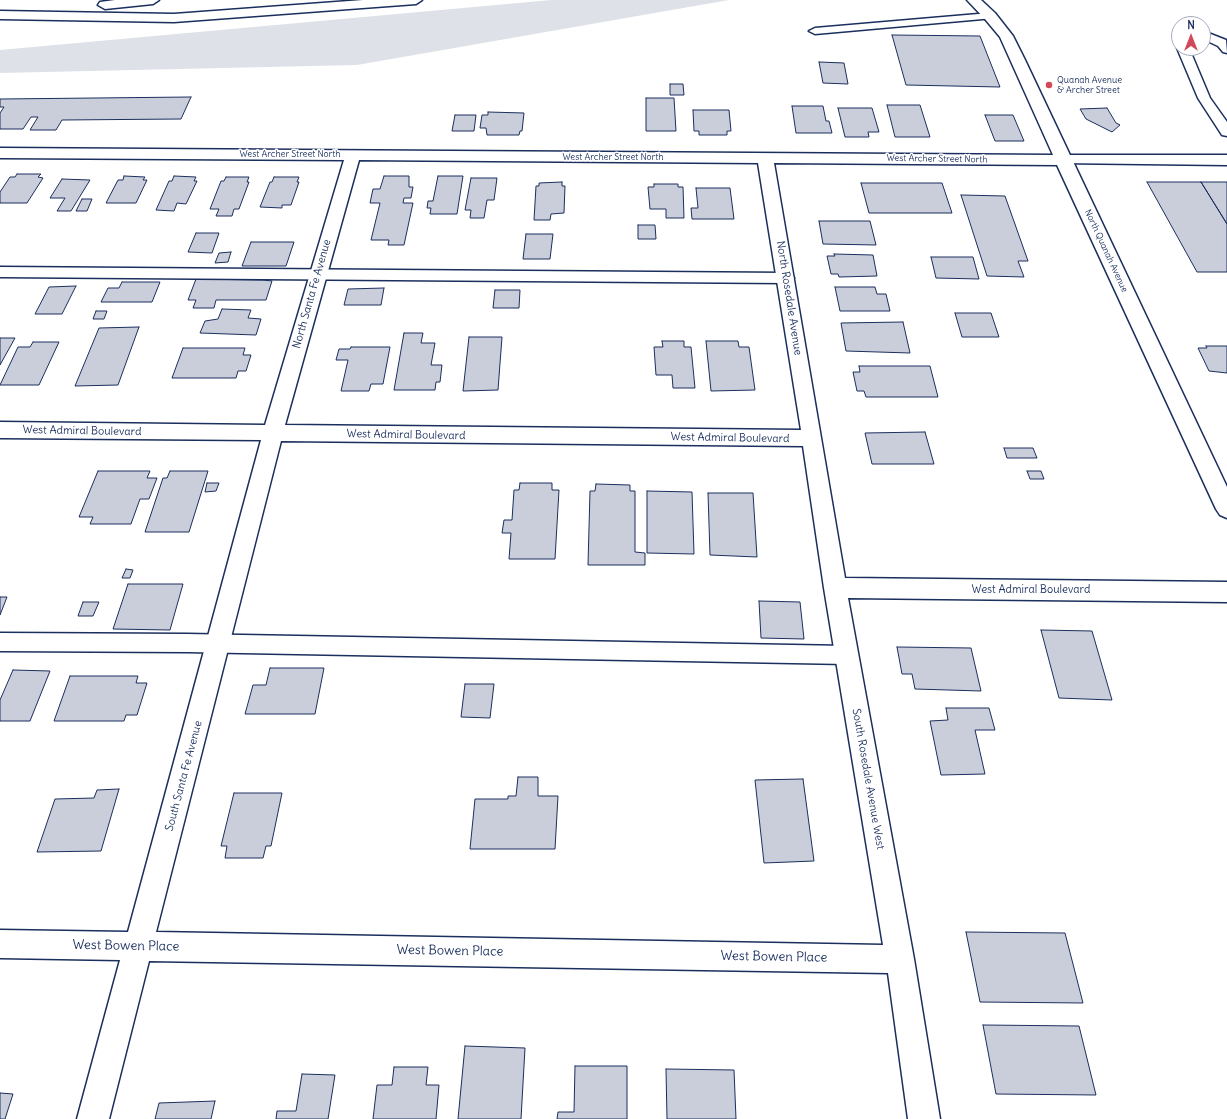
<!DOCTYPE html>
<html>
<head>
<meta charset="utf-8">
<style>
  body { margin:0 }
  #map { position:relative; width:1227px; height:1119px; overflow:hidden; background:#fff; font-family:Delius,sans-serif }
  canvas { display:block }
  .north { position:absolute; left:1171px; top:16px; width:40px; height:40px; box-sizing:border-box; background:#fff; border:1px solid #a4acbf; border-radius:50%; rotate:0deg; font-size:11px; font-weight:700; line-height:16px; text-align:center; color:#1b2f5e }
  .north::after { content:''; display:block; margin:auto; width:14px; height:18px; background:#d1495b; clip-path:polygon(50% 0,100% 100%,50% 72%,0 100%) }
</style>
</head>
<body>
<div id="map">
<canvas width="1227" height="1119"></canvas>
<div class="north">N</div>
</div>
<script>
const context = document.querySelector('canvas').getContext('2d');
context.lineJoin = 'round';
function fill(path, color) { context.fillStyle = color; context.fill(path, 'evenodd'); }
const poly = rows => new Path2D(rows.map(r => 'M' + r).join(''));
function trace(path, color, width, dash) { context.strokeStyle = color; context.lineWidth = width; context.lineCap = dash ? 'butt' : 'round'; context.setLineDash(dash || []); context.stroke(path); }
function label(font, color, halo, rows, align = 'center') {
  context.font = font + ' Delius,sans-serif'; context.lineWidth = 3; context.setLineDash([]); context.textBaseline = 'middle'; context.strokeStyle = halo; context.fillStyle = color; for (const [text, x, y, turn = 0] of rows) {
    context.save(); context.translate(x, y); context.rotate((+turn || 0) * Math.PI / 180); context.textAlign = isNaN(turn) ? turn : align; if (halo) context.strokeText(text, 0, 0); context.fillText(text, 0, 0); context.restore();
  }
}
const green = poly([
  [551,0,729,0,357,65,0,73,0,50]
]);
const building = poly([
  [892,35,980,36,1000,87,906,85,892,35],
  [819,62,844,63,848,84,823,83,819,62],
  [670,84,683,84,684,95,670,95,670,84],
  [191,97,181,119,62,120,56,130,30,130,38,117,31,117,23,129,0,129,0,113,4,107,0,107,0,99,191,97],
  [646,98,674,98,676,131,646,131,646,98],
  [887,105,920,105,930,137,895,137,887,105],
  [792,106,823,106,826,121,829,121,832,133,796,133,792,106],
  [838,108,872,108,879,132,868,132,869,137,845,137,838,108],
  [1107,108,1116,123,1120,125,1112,132,1086,119,1080,109,1107,108],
  [693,110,729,110,731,131,727,131,727,135,699,135,699,131,694,131,693,110],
  [488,112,524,113,522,131,520,131,519,135,487,135,486,128,480,128,482,115,488,115,488,112],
  [455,115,476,115,474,131,452,131,455,115],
  [985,115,1013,115,1024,141,995,141,985,115],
  [17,174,41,174,38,177,43,178,27,203,0,203,0,192,10,177,15,177,17,174],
  [124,176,145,177,143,180,147,180,136,203,106,203,118,180,123,180,124,176],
  [174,176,196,177,194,181,197,181,186,204,177,203,174,211,156,210,169,181,172,181,174,176],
  [384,176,409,176,409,187,413,187,411,198,404,198,403,203,413,203,404,245,388,245,389,240,371,240,380,203,370,203,373,189,380,189,384,176],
  [438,176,463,176,457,214,430,214,431,208,427,208,428,201,433,201,438,176],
  [226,177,249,177,247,182,249,182,239,209,234,209,232,216,216,216,219,209,210,209,221,181,224,181,226,177],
  [274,177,299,177,297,182,299,182,291,205,282,205,282,208,260,207,270,182,272,182,274,177],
  [471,178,497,178,494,200,487,200,484,218,470,218,471,210,465,210,471,178],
  [62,179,90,180,71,211,57,211,65,198,50,198,62,179],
  [562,182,562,186,565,186,564,213,551,214,550,220,534,220,536,186,539,186,539,183,562,182],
  [1147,182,1201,182,1227,224,1227,272,1197,272,1147,182],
  [1201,182,1227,182,1227,224,1201,182],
  [861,183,942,183,952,213,869,213,861,183],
  [654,184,678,184,678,187,683,187,684,218,666,218,666,209,650,209,648,187,654,187,654,184],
  [696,188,730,188,734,219,692,219,691,208,698,208,696,188],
  [961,195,1005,196,1028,261,1018,261,1024,277,987,276,961,195],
  [82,199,92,199,87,211,76,211,82,199],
  [819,221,870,221,876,245,823,244,819,221],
  [638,225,655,225,656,239,638,239,638,225],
  [196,233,219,233,212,253,188,252,196,233],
  [526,234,553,234,550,259,523,259,526,234],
  [251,242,294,242,286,266,242,266,251,242],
  [231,252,228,262,215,263,219,253,231,252],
  [834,254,873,255,877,276,839,277,838,274,831,274,827,256,835,256,834,254],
  [931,257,973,257,979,279,936,278,931,257],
  [196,279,263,280,272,281,266,300,216,300,214,308,193,308,196,300,188,300,196,279],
  [122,282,160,282,152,302,101,302,108,288,119,288,122,282],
  [76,286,62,314,35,314,49,287,76,286],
  [835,287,875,287,877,294,886,294,890,311,840,311,835,287],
  [384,288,381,305,344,305,348,289,384,288],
  [495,290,520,290,519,308,493,308,495,290],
  [222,309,251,310,248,318,261,319,256,335,200,333,205,321,218,319,222,309],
  [96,311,107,311,104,319,93,319,96,311],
  [955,313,991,313,999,337,962,337,955,313],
  [903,322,910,353,846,351,841,323,903,322],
  [139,327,118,385,75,386,99,328,139,327],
  [404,333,423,333,421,343,435,343,431,365,442,365,440,382,436,382,435,390,394,390,404,333],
  [469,337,502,337,498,390,463,391,469,337],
  [0,338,15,338,0,365,0,338],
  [662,341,684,341,684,347,691,347,695,388,673,388,672,375,656,375,654,347,663,347,662,341],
  [706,341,738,341,739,347,749,347,755,390,711,391,706,341],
  [33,342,59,342,39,385,0,385,18,347,30,347,33,342],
  [1206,346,1227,346,1227,373,1209,371,1198,348,1207,348,1206,346],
  [351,347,390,347,383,384,371,384,369,391,341,391,348,360,336,360,339,349,350,349,351,347],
  [183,348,245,348,243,355,251,355,246,371,238,371,236,378,172,378,183,348],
  [859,366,930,366,938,397,866,397,864,391,857,391,853,372,860,372,859,366],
  [925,432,934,464,872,464,865,433,925,432],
  [1004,448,1033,448,1037,458,1007,458,1004,448],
  [98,471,150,471,147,478,157,478,149,499,140,499,131,524,90,524,93,517,79,517,98,471],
  [170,471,208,471,189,532,145,532,163,478,167,478,170,471],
  [1027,471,1041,471,1044,479,1030,479,1027,471],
  [207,483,219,483,216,491,205,492,207,483],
  [520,483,552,483,552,490,559,490,555,559,509,559,511,533,502,533,504,520,512,520,514,490,519,490,520,483],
  [596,484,630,485,630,491,635,491,635,552,645,553,645,565,588,565,590,491,595,491,596,484],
  [647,491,692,492,694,554,647,553,647,491],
  [708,493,753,493,757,557,710,555,708,493],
  [126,569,133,570,130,578,122,578,126,569],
  [128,584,183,584,170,630,113,629,128,584],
  [0,597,7,597,0,615,0,597],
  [759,601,800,602,804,639,761,638,759,601],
  [83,602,99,602,93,616,78,616,83,602],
  [1041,630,1092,631,1112,700,1059,698,1041,630],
  [897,647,971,648,981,691,915,689,912,674,902,674,897,647],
  [270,668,324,668,315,714,245,714,253,685,266,685,270,668],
  [13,670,50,671,30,721,0,721,0,700,13,670],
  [70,676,138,676,136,683,147,683,137,715,126,715,124,721,54,721,70,676],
  [465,684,494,684,490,718,461,717,465,684],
  [946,708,989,708,995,730,975,730,985,774,941,775,930,721,948,720,946,708],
  [518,777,538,777,538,796,558,796,555,849,470,849,475,799,508,799,508,796,516,796,518,777],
  [803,779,814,861,764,863,755,780,803,779],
  [119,789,101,851,37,852,55,799,94,798,97,790,119,789],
  [234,793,282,793,271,846,266,846,263,858,225,858,227,846,221,846,234,793],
  [966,932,1065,933,1083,1003,980,1002,966,932],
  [983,1025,1079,1026,1096,1095,996,1094,983,1025],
  [465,1046,525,1048,521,1119,458,1119,465,1046],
  [575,1066,627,1066,627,1119,557,1119,558,1112,574,1112,575,1066],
  [394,1067,428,1067,426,1085,439,1085,436,1119,373,1119,377,1085,392,1085,394,1067],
  [666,1069,734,1070,736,1119,667,1119,666,1069],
  [302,1074,335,1075,328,1119,276,1119,277,1111,296,1111,302,1074],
  [0,1093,13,1094,5,1119,0,1119,0,1093],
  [215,1101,211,1119,155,1119,159,1103,215,1101]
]);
const service = poly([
  [990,13,996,16,994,18,815,34,809,31,815,28,990,13],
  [1203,31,1226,40,1227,53,1223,52,1218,46,1203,39,1203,31],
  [1179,45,1179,48,1189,48,1210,98,1227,122,1227,136,1222,135,1198,98,1177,48,1179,45],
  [0,267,786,273,791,274,794,278,791,282,786,283,0,277,0,267],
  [0,633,187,634,847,646,854,648,857,655,854,662,847,664,187,652,0,651,0,633]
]);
const minor = poly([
  [967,0,981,0,995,13,1013,36,1025,60,1227,487,1227,518,1220,515,1216,509,1057,165,774,163,845,578,1227,582,1227,602,848,598,914,959,940,1119,908,1119,888,973,149,961,109,1119,77,1119,120,960,0,958,0,930,128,932,261,440,0,438,0,422,265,425,344,160,0,158,0,148,1053,155,1000,37,985,19,967,0],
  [359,160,758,163,801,430,285,425,359,160],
  [281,441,803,446,824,588,883,945,156,932,281,441]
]);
const tertiary = poly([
  [1064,155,1227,155,1227,165,1058,163,1056,160,1058,157,1064,155]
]);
const motorway = poly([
  [115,0,159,0,153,4,105,9,98,5,100,2,115,0],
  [363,0,422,0,416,4,174,22,0,19,0,11,174,14,363,0]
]);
const markers = [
  [1049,85,4,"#d1495b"]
];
const farPoinames = [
  ["Quanah Avenue",1057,80],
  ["& Archer Street",1057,90]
];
const farStreetnames = [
  ["West Archer Street North",290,154],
  ["West Archer Street North",613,157],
  ["West Archer Street North",937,159,1],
  ["North Quanah Avenue",1106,251,65]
];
const streetNames = [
  ["North Santa Fe Avenue",312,294,-74],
  ["North Rosedale Avenue",789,298,81],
  ["West Admiral Boulevard",82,431,1],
  ["West Admiral Boulevard",406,435,1],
  ["West Admiral Boulevard",730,438,1],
  ["West Admiral Boulevard",1031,590],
  ["South Santa Fe Avenue",184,776,-75],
  ["South Rosedale Avenue West",868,779,80]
];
const nearStreetnames = [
  ["West Bowen Place",126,946,1],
  ["West Bowen Place",450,951,1],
  ["West Bowen Place",774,957,1]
];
fill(green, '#dee1e7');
fill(building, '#caceda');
trace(building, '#1b2f5e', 1);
trace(service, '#1b2f5e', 3);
trace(minor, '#1b2f5e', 3);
trace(tertiary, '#1b2f5e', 3);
trace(motorway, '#1b2f5e', 3);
fill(service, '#fff');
fill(minor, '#fff');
fill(tertiary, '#fff');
fill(motorway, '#fff');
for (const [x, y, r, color] of markers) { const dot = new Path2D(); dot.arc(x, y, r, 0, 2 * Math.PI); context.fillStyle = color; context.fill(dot); trace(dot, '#fff', 1.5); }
label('9px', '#1b2f5e', '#fff', farPoinames, 'left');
label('9px', '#1b2f5e', '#fff', farStreetnames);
label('11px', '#1b2f5e', '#fff', streetNames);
label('13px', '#1b2f5e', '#fff', nearStreetnames);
</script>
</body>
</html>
